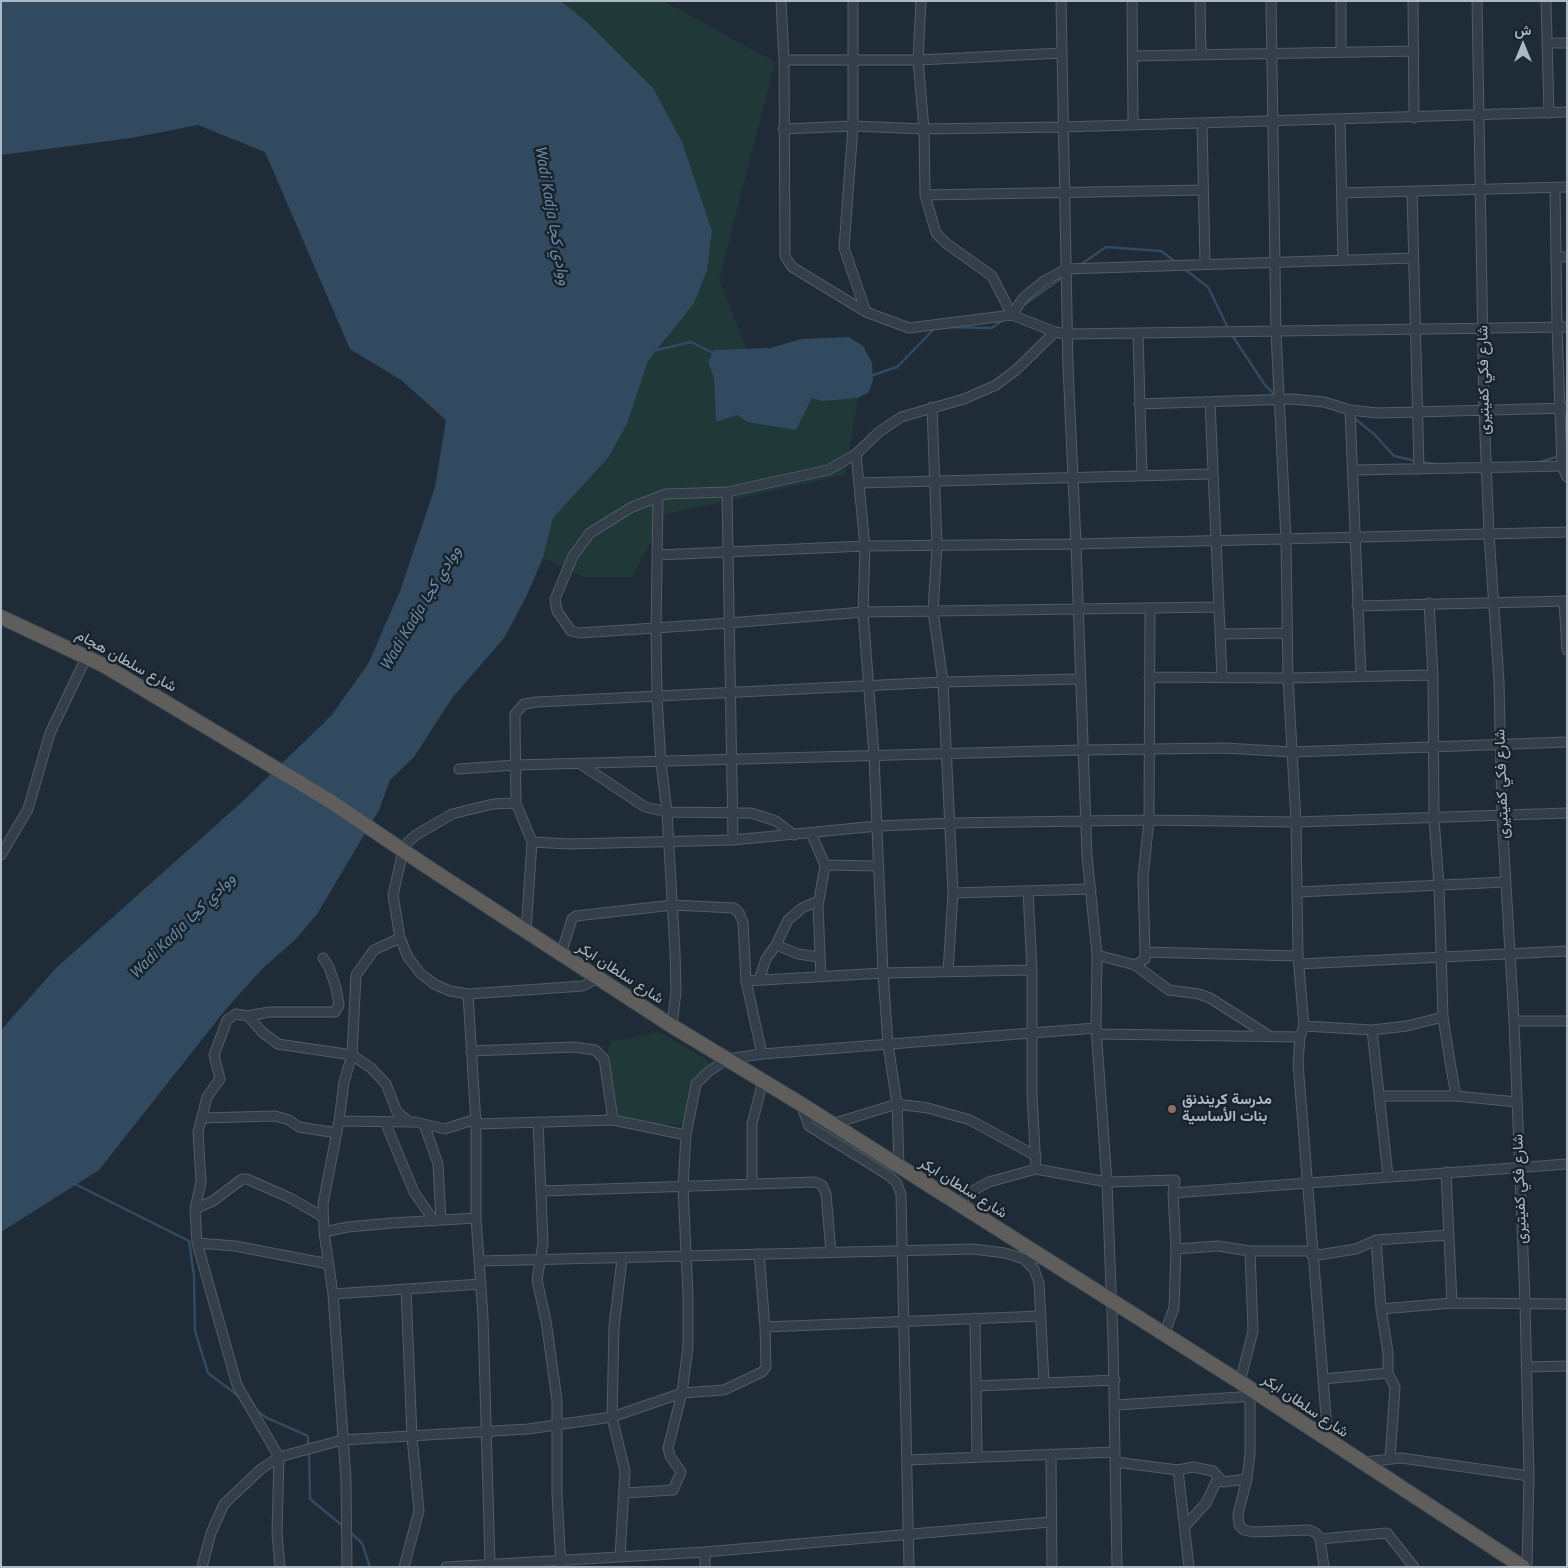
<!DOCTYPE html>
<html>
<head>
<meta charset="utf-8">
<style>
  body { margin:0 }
  #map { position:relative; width:1568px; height:1568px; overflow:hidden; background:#1f2c38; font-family:"PT Sans",Vazirmatn,sans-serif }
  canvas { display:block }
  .frame { position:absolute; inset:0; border:2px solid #adb9c5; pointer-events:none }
  .north { position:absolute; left:1498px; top:20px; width:50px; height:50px; -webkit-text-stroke:4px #18232c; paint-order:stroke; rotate:0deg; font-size:14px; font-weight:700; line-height:20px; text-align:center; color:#adb9c5 }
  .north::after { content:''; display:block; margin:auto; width:18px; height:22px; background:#adb9c5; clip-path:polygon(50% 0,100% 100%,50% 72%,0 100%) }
</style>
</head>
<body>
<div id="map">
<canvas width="1568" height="1568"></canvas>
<div class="frame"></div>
<div class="north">ش</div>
</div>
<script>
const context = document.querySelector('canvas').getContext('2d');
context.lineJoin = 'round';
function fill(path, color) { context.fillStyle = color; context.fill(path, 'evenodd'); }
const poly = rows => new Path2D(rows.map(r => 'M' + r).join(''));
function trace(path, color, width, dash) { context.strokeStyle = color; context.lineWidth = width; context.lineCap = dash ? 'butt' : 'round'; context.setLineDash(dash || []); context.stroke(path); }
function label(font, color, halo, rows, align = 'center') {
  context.font = font + ' "PT Sans",Vazirmatn,sans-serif'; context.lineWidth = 5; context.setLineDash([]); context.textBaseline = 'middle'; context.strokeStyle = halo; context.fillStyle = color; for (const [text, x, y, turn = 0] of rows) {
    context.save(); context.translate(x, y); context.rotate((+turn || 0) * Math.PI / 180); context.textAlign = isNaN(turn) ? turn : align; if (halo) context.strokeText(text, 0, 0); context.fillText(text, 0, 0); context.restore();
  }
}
const green = poly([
  [561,1,663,1,775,62,719,280,747,350,714,350,708,361,714,378,716,422,737,415,747,422,796,430,812,398,858,398,845,475,666,514,632,577,585,577,543,558,553,518,608,458,627,424,648,361,665,342,653,88,588,23],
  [659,1032,709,1061,708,1067,692,1080,687,1098,687,1114,680,1125,637,1123,621,1119,611,1095,607,1062,610,1042]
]);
const water = poly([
  [1,1,561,1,588,23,653,88,682,142,712,231,707,271,694,303,648,361,627,424,608,458,553,518,543,558,525,599,504,638,452,698,414,757,390,780,379,810,317,914,296,939,262,969,226,1009,99,1170,1,1232,1,1030,56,968,243,801,331,716,368,664,400,591,435,487,446,420,401,380,350,349,265,152,198,125,131,138,1,155],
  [849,337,863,346,872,363,873,380,869,392,858,398,822,401,812,398,796,430,747,422,737,415,716,422,714,378,708,362,714,350,770,348,802,339]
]);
const stream = poly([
  [1080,265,1106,247,1161,251,1177,263],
  [1183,268,1208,287,1229,330],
  [1021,307,1063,277],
  [945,327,992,328,1004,319],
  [1232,335,1265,385,1277,397],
  [657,350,691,342,715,354],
  [870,376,897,367,935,328],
  [1353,417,1375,435,1394,456,1416,461],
  [1421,462,1435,464],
  [1537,463,1556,457,1558,453],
  [73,1183,189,1241,194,1276,195,1331,208,1373,241,1398],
  [255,1409,267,1418,308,1436,308,1446],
  [309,1451,310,1499,344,1527],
  [350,1532,362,1543,370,1567]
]);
const minor = poly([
  [781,1,784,60,785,256,792,267,866,312,909,328,1012,315,1023,298,1044,281,1066,269,1413,258],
  [853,1,853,126,844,248,866,312],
  [921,1,918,60,924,129,925,195,936,233,947,244,992,276,1012,315,1055,332,1067,334,1567,327],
  [1061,1,1068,367,1076,544,1087,856,1097,955,1096,1028,1107,1182,1113,1341,1117,1567],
  [1132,1,1133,125],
  [1200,1,1201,55],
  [1271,1,1276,332,1286,539,1288,678,1296,822,1298,956,1304,1026,1300,1037,1298,1063,1328,1441],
  [1413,1,1414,118],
  [1477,1,1484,410,1489,534,1499,681,1502,816,1514,1021,1525,1303,1529,1476,1527,1567],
  [1546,1,1549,113],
  [1547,43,1567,43],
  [1341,52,1341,1],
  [1132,56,1414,51],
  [784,60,918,60,1062,53],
  [1340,120,1343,260],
  [1202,123,1205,264],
  [783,129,853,126,924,129,1063,127,1567,112],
  [1555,188,1557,327,1562,466,1567,477],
  [1412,192,1419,469],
  [1342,193,1567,187],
  [925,195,1203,190],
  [1556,257,1567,257],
  [1055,332,1016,370,996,385,964,399,901,417,879,432,856,454,828,470,727,492,666,494,632,507,590,533,573,556,555,599,557,611,571,631,580,633,729,623,863,612,1219,607],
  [1138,333,1142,476],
  [1210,402,1222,677],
  [1139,404,1292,399,1324,402,1350,410,1377,413,1567,408],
  [932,407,937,546,933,611,943,682,953,893,948,972],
  [1350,410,1361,676],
  [856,454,865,546,863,612,874,756,883,973,888,1044,897,1104,899,1166],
  [1352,470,1566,466],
  [859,483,1212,474],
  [727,492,733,840],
  [658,497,656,628,657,697,661,763,667,812,675,952,676,991,672,1026],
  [658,555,865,546,1076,544,1567,532],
  [1564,601,1567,650],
  [1429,603,1433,675,1434,819,1439,886,1443,1017,1450,1062,1456,1096,1517,1102],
  [1357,606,1567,601],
  [1220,634,1287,633],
  [1149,677,1288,678,1433,675],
  [1080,679,943,682,536,702,524,704,515,714,516,803,532,842,569,844,733,840,878,826,951,823,1149,820,1296,822,1567,813],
  [582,765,645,807,667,812,751,813,776,821,794,835],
  [459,769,516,765,1082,750,1225,748,1292,752,1567,742],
  [516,803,493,804,452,814,416,835,408,842,403,851,393,895,400,938,408,957,420,973,434,984,450,991,468,994,583,986,598,978],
  [811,833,825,865,818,906,821,977],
  [1,855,28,809,50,733,87,656],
  [825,865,879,866],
  [1298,892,1505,882],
  [953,893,1091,889],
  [526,931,532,842],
  [776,945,788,920,802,908,818,901],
  [1145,952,1143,877,1149,820,1150,609],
  [561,954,572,919,576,916,673,905,734,908,739,913,743,922,746,981,762,1054],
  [1097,955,1135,965,1145,959,1145,952,1298,956],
  [1299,964,1567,951],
  [1135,965,1169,990,1199,994,1210,998,1268,1035],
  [1032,970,1032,1095,1036,1169,1107,1182,1175,1180,1173,1193,1176,1249,1174,1308,1164,1335],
  [759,980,766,959,776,945,798,954,819,957],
  [746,981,883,973,1032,970,1028,891],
  [468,994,476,1124,476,1218,483,1317,490,1563],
  [248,1016,269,1012,335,1012,339,1005,336,988,329,967,323,958],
  [1514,1021,1567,1021],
  [1304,1026,1372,1030,1407,1026,1443,1017],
  [1372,1030,1388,1176],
  [1097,1034,1300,1037],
  [471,1051,574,1047,595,1050,604,1059,613,1120,686,1135,683,1187,688,1295,688,1347,682,1393,668,1448,670,1456,681,1472,673,1490,625,1493],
  [1379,1096,1456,1096],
  [801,1104,809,1126,888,1175,897,1183,901,1195,909,1567],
  [202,1118,275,1116,289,1120,299,1127,337,1133],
  [339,1121,415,1122,445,1129,476,1119],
  [385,1122,414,1192,434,1221],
  [538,1122,543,1243,537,1280,546,1321,557,1400,557,1494,561,1567],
  [424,1124,438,1164,441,1220],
  [476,1124,613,1120],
  [832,1124,897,1104,928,1108,970,1120,1036,1156],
  [686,1135,696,1084,708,1072,727,1059,762,1054,1096,1028],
  [1446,1172,1452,1303,1567,1304],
  [752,1184,752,1124,763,1081],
  [542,1191,815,1182,822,1185,826,1194,831,1252],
  [1173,1193,1567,1164],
  [958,1204,972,1191,989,1182,1036,1169],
  [195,1209,213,1201,242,1179,247,1179,290,1198,323,1217],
  [324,1232,348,1227,392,1223,476,1218],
  [1376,1240,1381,1309,1452,1303],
  [197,1243,235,1246,329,1264],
  [1176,1249,1218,1246,1250,1251,1312,1251],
  [1312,1256,1356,1249,1376,1240,1449,1235],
  [1024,1259,1034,1269,1039,1283,1044,1382],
  [479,1261,973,1249,1005,1253,1024,1259,1044,1258],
  [333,1294,481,1284],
  [1381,1309,1388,1352,1388,1373,1395,1387,1390,1459],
  [975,1318,977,1456],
  [765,1327,1041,1316],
  [1526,1367,1567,1366],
  [1323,1379,1388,1373],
  [1240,1382,1253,1331,1250,1251],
  [976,1386,1115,1380],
  [1250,1396,1250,1454,1247,1479,1238,1514,1239,1525,1244,1530,1253,1532,1309,1530,1316,1533,1320,1539,1324,1567],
  [1116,1405,1255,1396],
  [1051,1454,1052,1567],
  [907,1460,1115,1452],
  [1115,1462,1178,1470,1193,1467,1213,1471,1223,1482,1247,1479],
  [1363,1462,1401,1458,1529,1476],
  [1178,1470,1189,1567],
  [1186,1525,1206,1503,1218,1478],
  [1320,1539,1387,1533,1414,1567],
  [705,1552,705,1567],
  [620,1556,625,1471,612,1417,614,1327,622,1259],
  [202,1567,211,1533,224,1504,261,1469,279,1457,342,1440,528,1429,612,1417,682,1393,724,1390,762,1372,766,1367,765,1327,759,1254],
  [280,1567,277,1533,279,1457,237,1385,197,1243,195,1209,201,1182,198,1132,207,1097,220,1079,214,1055,227,1020,236,1014,248,1016,262,1032,278,1044,352,1055,371,1068,386,1084,397,1112,410,1122],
  [347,1567,346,1479,333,1294,324,1232,323,1204,339,1121,344,1082,352,1055,356,975,374,950,400,938],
  [404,1567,419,1511,412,1437,406,1289],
  [446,1567,705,1552,1050,1522]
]);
const trunk = poly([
  [1,617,105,666,330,801,426,866,672,1026,801,1104,1240,1382,1523,1567]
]);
const markers = [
  [1172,1109,5,"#8d6e63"]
];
const streetNames = [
  ["شارع فكي كفيتيرى",1484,380,-91],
  ["شارع سلطان هجام",126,661,29],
  ["شارع فكي كفيتيرى",1502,784,-92],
  ["شارع سلطان ابكر",620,973,33],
  ["شارع سلطان ابكر",963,1188,32],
  ["شارع فكي كفيتيرى",1520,1189,-92],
  ["شارع سلطان ابكر",1305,1406,34]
];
const poiNames = [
  ["مدرسة كريندنق",1182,1100],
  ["بنات الأساسية",1182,1117]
];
const waterNames = [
  ["Wadi Kadja ووادي كجا",552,216,80],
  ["Wadi Kadja ووادي كجا",421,608,-59],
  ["Wadi Kadja ووادي كجا",183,926,-45]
];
fill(green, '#213839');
fill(water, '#324a60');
trace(stream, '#324a60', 2.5);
trace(minor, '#505c66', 11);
trace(trunk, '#3d4952', 16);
trace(minor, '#333e48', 9);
trace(trunk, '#5f5e5c', 14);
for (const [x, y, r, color] of markers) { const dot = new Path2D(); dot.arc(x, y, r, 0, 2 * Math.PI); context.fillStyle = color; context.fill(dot); trace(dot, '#18232c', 2); }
label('15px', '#adb9c5', '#18232c', streetNames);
label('bold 15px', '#adb9c5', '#18232c', poiNames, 'left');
label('italic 16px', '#6c8daa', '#18232c', waterNames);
</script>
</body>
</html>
